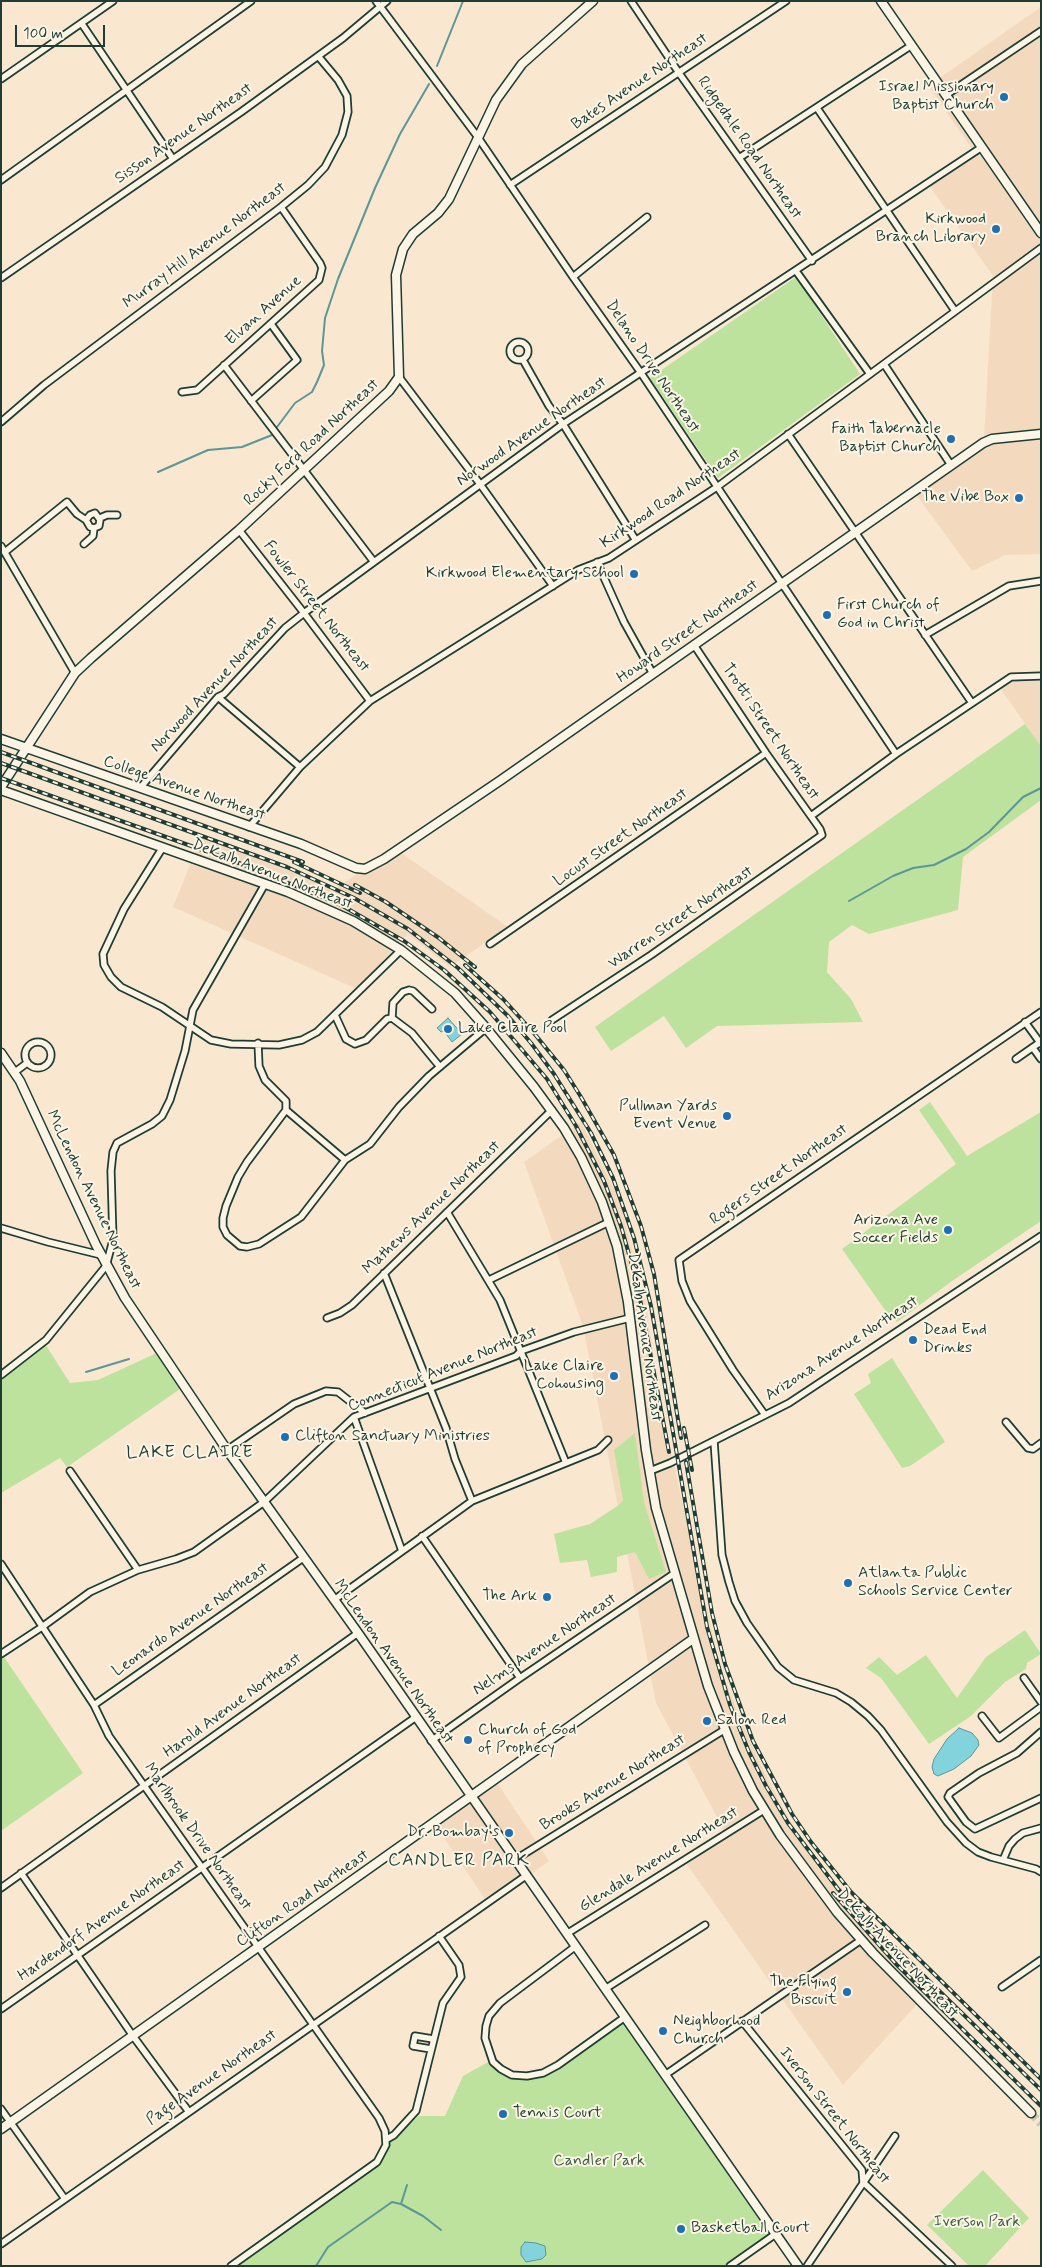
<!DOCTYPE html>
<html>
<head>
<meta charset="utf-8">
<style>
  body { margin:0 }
  #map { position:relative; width:1042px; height:2267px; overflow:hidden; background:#f9e7d0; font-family:Mynerve,sans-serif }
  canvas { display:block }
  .frame { position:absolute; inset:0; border:2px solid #1f3d34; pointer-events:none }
  .scale { position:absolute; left:15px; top:25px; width:90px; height:22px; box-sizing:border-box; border:2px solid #1f3d34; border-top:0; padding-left:6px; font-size:15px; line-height:18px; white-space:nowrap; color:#1f3d34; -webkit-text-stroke:4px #fcf5e5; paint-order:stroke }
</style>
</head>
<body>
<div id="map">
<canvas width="1042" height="2267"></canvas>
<div class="frame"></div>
<div class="scale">100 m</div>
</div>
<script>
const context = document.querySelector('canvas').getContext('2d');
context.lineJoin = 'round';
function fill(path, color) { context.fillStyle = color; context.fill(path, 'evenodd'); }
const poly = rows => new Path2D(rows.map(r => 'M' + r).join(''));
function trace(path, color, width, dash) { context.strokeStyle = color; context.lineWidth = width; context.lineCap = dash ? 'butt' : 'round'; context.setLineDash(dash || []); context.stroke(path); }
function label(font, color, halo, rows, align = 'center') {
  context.font = font + ' Mynerve,sans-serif'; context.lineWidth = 4; context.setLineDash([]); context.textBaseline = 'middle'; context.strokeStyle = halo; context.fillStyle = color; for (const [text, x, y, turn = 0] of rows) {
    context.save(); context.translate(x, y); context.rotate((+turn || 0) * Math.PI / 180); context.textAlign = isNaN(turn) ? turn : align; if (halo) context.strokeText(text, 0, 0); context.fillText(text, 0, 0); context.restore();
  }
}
const built = poly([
  [1041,7,1041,554,1005,555,972,571,912,489,984,439,993,276,926,181,973,150,928,86],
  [995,681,1041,681,1041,746,1026,725],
  [201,838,283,865,334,890,394,848,508,927,450,967,408,934,357,989,173,907],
  [581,1122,619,1199,645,1299,662,1413,708,1614,721,1669,739,1715,761,1765,786,1814,810,1853,930,1990,843,2085,683,1859,726,1834,656,1703,583,1326,524,1162],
  [496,1781,549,1861,489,1905,436,1826]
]);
const green = poly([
  [796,277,860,374,718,478,650,378],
  [1025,724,1041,746,1041,800,963,857,958,910,869,934,852,925,829,942,827,972,851,999,863,1022,717,1026,686,1048,664,1016,611,1051,595,1027],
  [930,1102,967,1156,1041,1112,1041,1221,952,1281,897,1322,890,1317,842,1249,956,1164,919,1110],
  [45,1344,70,1383,98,1380,159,1352,183,1387,67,1467,60,1458,1,1493,1,1374],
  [892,1358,945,1442,910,1466,902,1468,854,1394,871,1383,868,1374],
  [635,1433,644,1502,666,1572,649,1579,635,1552,617,1557,617,1572,591,1577,587,1560,560,1563,554,1534,590,1524,619,1505,623,1500,614,1450],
  [1025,1630,1041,1654,1027,1663,1026,1669,1005,1682,971,1716,929,1744,881,1678,866,1668,879,1657,897,1675,926,1655,957,1698,986,1657],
  [4,1657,83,1773,1,1831,1,1658],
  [623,2020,776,2236,732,2266,233,2266,379,2163,391,2140,419,2116,445,2116,463,2076,490,2061,509,2075,527,2079,547,2073],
  [983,2170,1029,2218,985,2266,969,2266,927,2225]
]);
const water = poly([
  [448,1018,462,1034,452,1042,444,1031,441,1032,437,1028,448,1018],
  [959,1728,972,1733,978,1740,979,1745,971,1756,954,1769,938,1776,934,1774,932,1767,934,1759,947,1739,959,1728],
  [525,2242,536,2243,545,2246,546,2255,542,2259,526,2262,521,2255,521,2247,525,2242]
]);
const stream = poly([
  [437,66,463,1],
  [277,427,295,403,312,392,317,382,324,365,322,351,325,318,338,279,375,188,400,134,429,84],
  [158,472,208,450,242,447,272,435],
  [849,901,893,876,913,868,934,865,966,849,989,832,1023,797,1041,788],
  [86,1372,129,1359],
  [401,2204,407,2185],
  [316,2266,328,2247,392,2202,401,2204,423,2216,441,2230]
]);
const secondaryTunnel = poly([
  [1031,2113,1041,2124]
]);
const street = poly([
  [376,1,477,136,573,277,641,373,896,754],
  [631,1,679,73,812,261],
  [82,24,173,159],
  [1,79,113,1],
  [946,95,1041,31],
  [817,108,955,311],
  [739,158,912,45],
  [1,180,251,1],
  [510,185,786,1],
  [796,271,870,374],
  [573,277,647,217],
  [1,278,241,112,343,38,387,1],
  '510 351a9 9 0 1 1 18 0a9 9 0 1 1-18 0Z',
  [523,360,549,406,563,424,635,539],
  [884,364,951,465],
  [224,365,374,562],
  [399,377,480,484,553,586],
  [182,392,197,390,319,280,322,268,320,263,281,207],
  [251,401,297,360,271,324],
  [1,422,44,385,281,207,308,185,325,167,342,135,348,112,347,96,338,80,318,56],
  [788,434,972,703],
  [100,518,107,515,117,515],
  [239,530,304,613,370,701],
  [84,544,93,536,94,528],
  [1,546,75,673],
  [5,552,67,502,77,514,86,520,90,527,94,528,99,526,100,520,95,513,90,515,86,520],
  [597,562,624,622,653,674],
  [925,635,1009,586,1041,581],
  [218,697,300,767],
  [140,788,218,697,224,694,285,628,304,613,563,424,982,147],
  [811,816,896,754,1011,677,1041,676],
  [249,827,300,767,370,701,578,570,609,558,717,487,1041,248],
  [163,847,124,909,103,954,104,965,111,977,121,987,162,1007,211,1040,231,1044,279,1045,302,1040,317,1032,401,950],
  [490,944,766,753],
  [335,1015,346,1039,355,1044,366,1040,387,1019,392,1018,393,1003,403,992,409,990,413,991,432,1009],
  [392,1018,412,1033,440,1067],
  [552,1020,651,955,822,835,820,829,766,753,694,645],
  [1025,1022,1041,1044],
  '25 1055a13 13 0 1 1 26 0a13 13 0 1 1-26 0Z',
  [258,1043,259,1066,265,1080,286,1101,286,1110,247,1162,238,1177,226,1206,223,1218,223,1227,227,1235,240,1246,247,1247,259,1244,301,1217,345,1160,370,1144,399,1107,429,1076,486,1028],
  [1033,1048,1041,1059],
  [1016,1059,1039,1043],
  [15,1072,27,1063],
  [286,1110,345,1160],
  [447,1212,500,1300,566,1463],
  [1,1228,48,1242,101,1255],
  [384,1273,446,1428,455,1459,472,1501],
  [489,1280,609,1222],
  [327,1318,340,1313,352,1305,552,1110],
  [1,1375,46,1340,106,1266,113,1240,111,1171,113,1152,117,1143,152,1124,162,1116,170,1100,185,1051,193,1010,265,884],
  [765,1415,733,1370,690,1301,682,1281,679,1260,1041,1012],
  [354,1417,402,1551],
  [1006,1422,1028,1448,1033,1449,1041,1443],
  [714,1441,722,1555,729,1582,735,1601,747,1623,778,1667,794,1680,836,1693,851,1702,868,1716,881,1730,947,1822,966,1843,978,1852,991,1857,1036,1869,1041,1872],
  [227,1450,294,1404,326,1391,338,1392,365,1413],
  [70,1471,138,1570],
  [650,1471,670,1463,789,1403,1041,1236],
  [422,1536,520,1678],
  [1,1564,94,1705,109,1736,379,2118,385,2131,386,2145,377,2162,231,2266],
  [334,1600,472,1501,598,1450,608,1440],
  [1,1654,42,1627,90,1592,138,1570,176,1559,194,1552,264,1502,354,1417,516,1356,521,1351,574,1332,630,1318],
  [1024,1678,1041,1702],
  [94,1705,303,1558],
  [982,1716,999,1738,1041,1707],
  [1041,1732,1017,1753,979,1773,950,1793,948,1797,966,1822,975,1829,1041,1798],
  [431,1741,520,1678,675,1573],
  [516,1859,724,1730],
  [1003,1860,1009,1846,1015,1839,1023,1833,1041,1828],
  [21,1873,133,2036,189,2112],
  [1,1888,358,1633],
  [568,1933,764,1810],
  [576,1946,500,2003,489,2016,486,2026,485,2038,493,2062,501,2069,512,2075,527,2076,543,2073,558,2065,625,2017],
  [1002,1987,1041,1960],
  [605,1989,705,1925],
  [1,2009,416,1717],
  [742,2021,862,2170,863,2182,952,2266],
  [431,2049,413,2046,415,2036,433,2039],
  [665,2075,861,1940],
  [1,2109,65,2199],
  [387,2139,394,2135,416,2111,443,2003,461,1977,459,1965,439,1936],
  [1,2244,527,1875],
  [730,2266,777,2233],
  [807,2266,895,2136]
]);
const secondary = poly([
  [881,1,1041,233],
  [1,739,301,844,356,868,365,869,384,859,501,780,983,443,992,439,1041,434],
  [1,787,75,673,91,658,239,530,389,391,399,377,396,275,403,249,413,234,438,213,449,199,496,100,522,64,593,1],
  [1,790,288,892,353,921,401,950,455,993,486,1028,534,1087,564,1128,581,1157,602,1202,617,1246,628,1302,646,1450,656,1508,708,1686,734,1752,753,1791,780,1835,837,1912,873,1953,1031,2113],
  [1,1053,20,1081,96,1245,125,1298,227,1450,358,1633,798,2266],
  [1,2129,693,1639]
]);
const rail = poly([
  [1,752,303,862],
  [1,763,287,867,354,898,408,929,458,968,508,1016,531,1043,554,1074,591,1133,613,1178,634,1238,651,1306,707,1627,730,1705,749,1752,766,1786,788,1823,838,1889,889,1942,1041,2090],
  [1,778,250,867,341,905,404,941,444,970,490,1012,547,1079,576,1126,604,1181,621,1226,637,1283,669,1452],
  [294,862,360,893],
  [355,885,386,902,439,938,475,967],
  [465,965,503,999,533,1032,564,1070,581,1097,614,1155,641,1226,654,1274,681,1438],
  [684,1428,692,1470],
  [686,1462,712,1613,725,1664,753,1741,792,1814,811,1842,851,1892,1041,2079],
  [833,1893,896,1964,1041,2106]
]);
const markers = [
  [1004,97,5,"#1f6fb2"],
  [996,229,5,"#1f6fb2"],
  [951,439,5,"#1f6fb2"],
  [1019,498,5,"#1f6fb2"],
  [634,574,5,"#1f6fb2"],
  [827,615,5,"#1f6fb2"],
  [448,1029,5,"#1f6fb2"],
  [727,1116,5,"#1f6fb2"],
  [948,1230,5,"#1f6fb2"],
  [913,1340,5,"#1f6fb2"],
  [614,1376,5,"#1f6fb2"],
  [285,1437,5,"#1f6fb2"],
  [848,1583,5,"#1f6fb2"],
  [547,1597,5,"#1f6fb2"],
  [707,1721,5,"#1f6fb2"],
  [468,1740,5,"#1f6fb2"],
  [509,1833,5,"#1f6fb2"],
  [847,1992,5,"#1f6fb2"],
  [663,2031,5,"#1f6fb2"],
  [503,2114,5,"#1f6fb2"],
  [681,2229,5,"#1f6fb2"]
];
const streetNames = [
  ["Bates Avenue Northeast",640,82,-34],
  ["Sisson Avenue Northeast",184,134,-35],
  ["Ridgedale Road Northeast",749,148,55],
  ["Murray Hill Avenue Northeast",205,246,-37],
  ["Elvan Avenue",264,311,-42],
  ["Delano Drive Northeast",652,367,56],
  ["Norwood Avenue Northeast",532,432,-35],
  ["Rocky Ford Road Northeast",312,443,-43],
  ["Kirkwood Road Northeast",671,499,-34],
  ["Fowler Street Northeast",316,607,52],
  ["Howard Street Northeast",688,632,-35],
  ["Norwood Avenue Northeast",215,685,-47],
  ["Trotti Street Northeast",770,732,56],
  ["College Avenue Northeast",184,789,19],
  ["Locust Street Northeast",621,838,-35],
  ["DeKalb Avenue Northeast",272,875,21],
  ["Warren Street Northeast",681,918,-34],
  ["Rogers Street Northeast",779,1175,-35],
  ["McLendon Avenue Northeast",93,1200,64],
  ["Mathews Avenue Northeast",432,1208,-44],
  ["DeKalb Avenue Northeast",644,1337,82],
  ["Arizona Avenue Northeast",842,1349,-33],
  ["Connecticut Avenue Northeast",443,1370,-22],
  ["Leonardo Avenue Northeast",191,1620,-35],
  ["Nelms Avenue Northeast",545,1645,-34],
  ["McLendon Avenue Northeast",393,1662,55],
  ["Harold Avenue Northeast",233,1706,-36],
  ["Brooks Avenue Northeast",613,1783,-32],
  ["Marlbrook Drive Northeast",197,1837,55],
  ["Glendale Avenue Northeast",659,1860,-32],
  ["Clifton Road Northeast",303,1899,-35],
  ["Hardendorf Avenue Northeast",102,1921,-35],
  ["DeKalb Avenue Northeast",897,1954,47],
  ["Page Avenue Northeast",212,2078,-35],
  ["Iverson Street Northeast",834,2116,52]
];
const poiNames = [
  ["Israel Missionary",994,88],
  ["Baptist Church",994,106],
  ["Kirkwood",986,220],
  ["Branch Library",986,238],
  ["Faith Tabernacle",941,430],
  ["Baptist Church",941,448],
  ["The Vibe Box",1009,498],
  ["Kirkwood Elementary School",624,574],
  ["First Church of",837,606,"left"],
  ["God in Christ",837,624,"left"],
  ["Lake Claire Pool",458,1029,"left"],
  ["Pullman Yards",717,1107],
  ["Event Venue",717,1125],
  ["Arizona Ave",938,1221],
  ["Soccer Fields",938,1239],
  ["Dead End",923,1331,"left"],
  ["Drinks",923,1349,"left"],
  ["Lake Claire",604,1367],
  ["Cohousing",604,1385],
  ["Clifton Sanctuary Ministries",295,1437,"left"],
  ["Atlanta Public",858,1574,"left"],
  ["Schools Service Center",858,1592,"left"],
  ["The Ark",537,1597],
  ["Salon Red",717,1721,"left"],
  ["Church of God",478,1731,"left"],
  ["of Prophecy",478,1749,"left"],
  ["Dr. Bombay's",499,1833],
  ["The Flying",837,1983],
  ["Biscuit",837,2001],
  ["Neighborhood",673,2022,"left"],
  ["Church",673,2040,"left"],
  ["Tennis Court",513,2114,"left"],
  ["Basketball Court",691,2229,"left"]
];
const parkNames = [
  ["Candler Park",599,2162],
  ["Iverson Park",977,2223]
];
const neighbourhoodNames = [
  ["LAKE CLAIRE",190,1453],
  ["CANDLER PARK",459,1861]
];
fill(built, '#f3dabf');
fill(green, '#bde29d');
fill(water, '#83d3dc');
trace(water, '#5b9799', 1);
trace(stream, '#5b9799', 2);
trace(secondaryTunnel, '#cdc5b1', 8, [8, 4]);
trace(street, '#1f3d34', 9);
trace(secondary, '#1f3d34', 11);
trace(street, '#fcf5e5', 5.5);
trace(secondary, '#fcf5e5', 8);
trace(rail, '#1f3d34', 4);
trace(rail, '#fcf5e5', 2, [5.5]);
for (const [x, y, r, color] of markers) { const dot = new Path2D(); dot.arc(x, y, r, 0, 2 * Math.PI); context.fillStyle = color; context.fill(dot); trace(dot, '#fcf5e5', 2); }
label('16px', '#1f3d34', '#fcf5e5', streetNames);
label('16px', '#1f3d34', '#fcf5e5', poiNames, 'right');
label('16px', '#3f5e49', '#fcf5e5', parkNames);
context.letterSpacing = '1px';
label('18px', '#1f3d34', '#fcf5e5', neighbourhoodNames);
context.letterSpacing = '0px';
</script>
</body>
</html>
